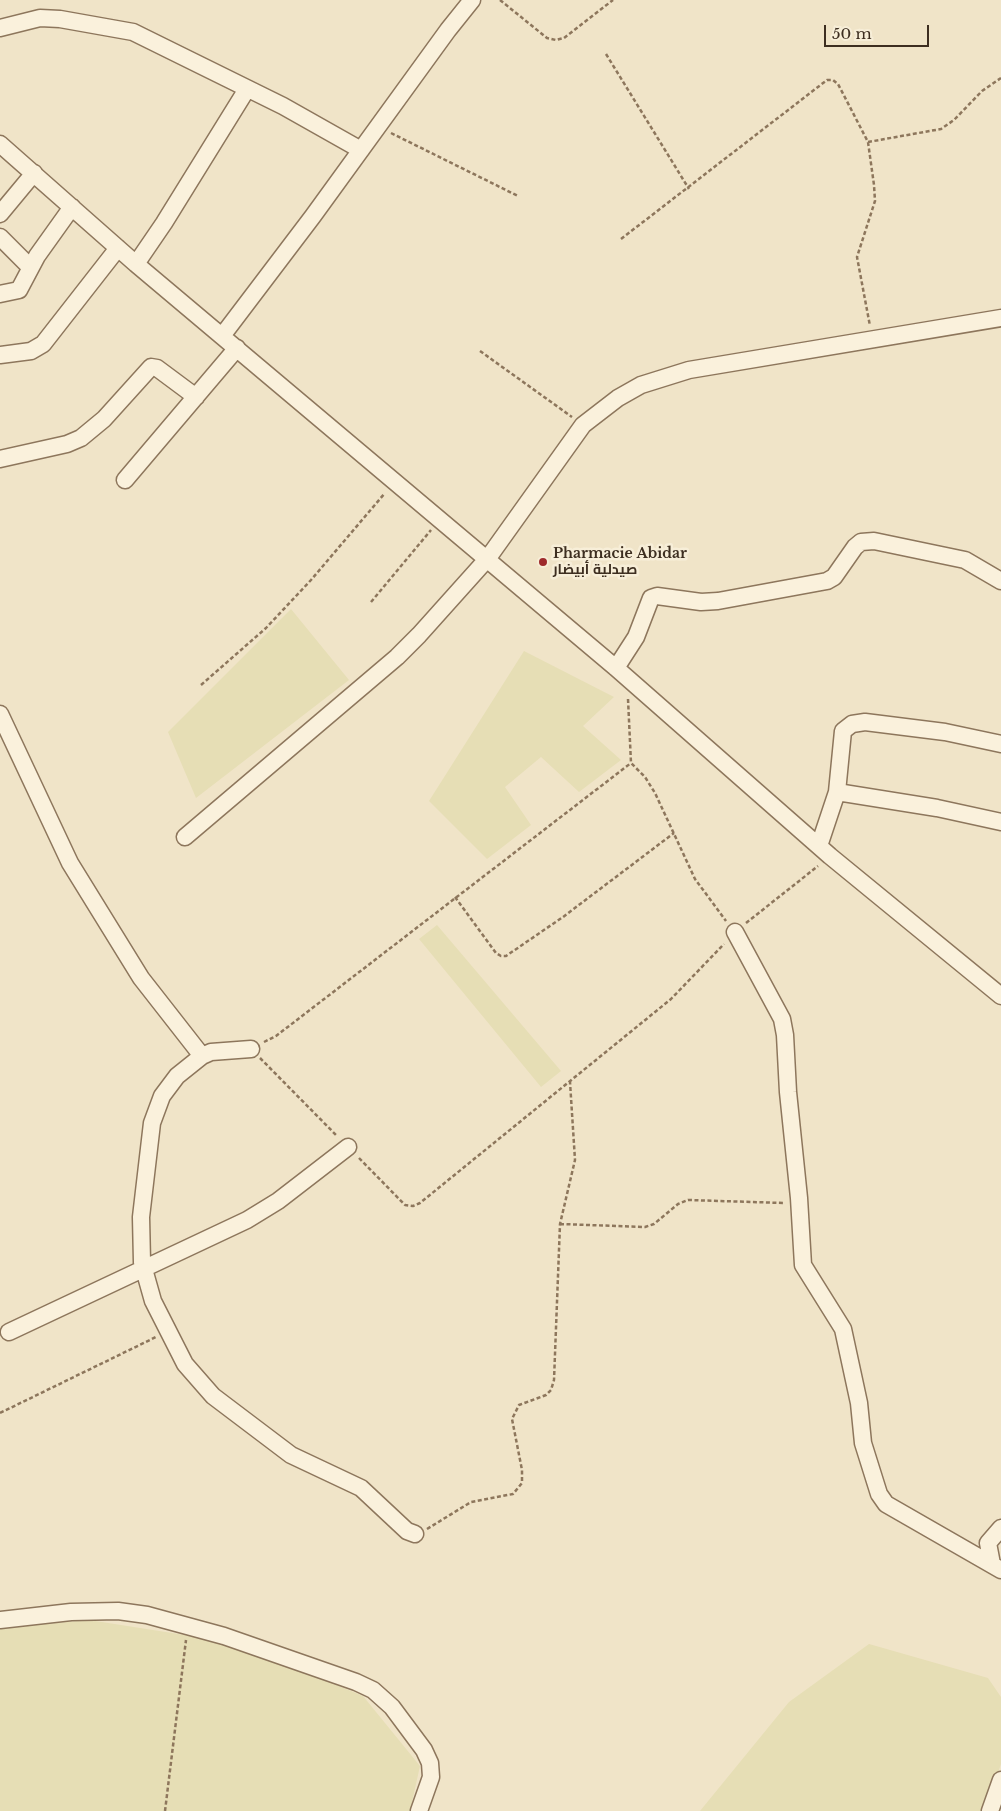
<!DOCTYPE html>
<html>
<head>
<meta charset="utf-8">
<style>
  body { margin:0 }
  #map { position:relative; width:1001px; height:1811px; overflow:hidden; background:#f0e4c8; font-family:"Libre Baskerville",serif }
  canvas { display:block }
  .scale { position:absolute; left:824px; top:25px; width:105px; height:22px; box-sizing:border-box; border:2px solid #3d2e20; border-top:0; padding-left:6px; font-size:15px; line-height:18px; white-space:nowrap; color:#3d2e20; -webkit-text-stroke:4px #f7eed8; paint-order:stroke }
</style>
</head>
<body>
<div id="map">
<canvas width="1001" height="1811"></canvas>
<div class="scale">50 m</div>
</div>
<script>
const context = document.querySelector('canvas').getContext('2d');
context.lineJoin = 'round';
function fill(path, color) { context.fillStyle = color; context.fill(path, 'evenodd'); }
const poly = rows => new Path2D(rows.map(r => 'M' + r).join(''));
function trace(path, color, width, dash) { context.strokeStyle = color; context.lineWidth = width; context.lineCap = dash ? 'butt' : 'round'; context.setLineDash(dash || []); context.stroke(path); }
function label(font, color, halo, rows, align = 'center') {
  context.font = font + ' "Libre Baskerville",Cairo,serif'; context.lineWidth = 5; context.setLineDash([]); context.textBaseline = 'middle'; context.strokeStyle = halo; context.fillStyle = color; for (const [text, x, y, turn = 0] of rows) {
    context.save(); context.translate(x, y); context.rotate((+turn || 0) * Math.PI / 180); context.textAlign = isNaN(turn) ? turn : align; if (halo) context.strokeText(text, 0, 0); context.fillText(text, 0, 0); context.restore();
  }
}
const farmland = poly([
  [291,609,349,680,196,798,168,732],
  [524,651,614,697,583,726,621,760,579,792,541,757,505,787,531,825,487,859,429,801],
  [437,925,561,1071,541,1087,419,939],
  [89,1620,236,1643,363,1696,420,1766,410,1811,0,1811,0,1628],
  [869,1644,988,1678,1001,1697,1001,1764,985,1811,700,1811,789,1702]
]);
const path = poly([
  [500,0,547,38,556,40,564,38,613,0],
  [606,54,689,189],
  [391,133,518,196],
  [868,142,941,129,954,120,982,91,1001,78],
  [621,239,827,80,833,80,838,84,868,142,874,185,875,201,857,257,870,326],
  [480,351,572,417],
  [371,602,431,530],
  [201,685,266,628,311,580,385,493],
  [628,699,631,763,645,777,655,793,695,879,726,921],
  [455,897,496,953,501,956,506,956,563,917,674,833],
  [746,923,818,866],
  [264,1042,276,1036,631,763],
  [260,1058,337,1136],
  [359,1158,405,1205,413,1206,420,1203,671,999,724,944],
  [560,1224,645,1227,654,1224,678,1204,688,1200,784,1203],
  [0,1413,156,1337],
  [427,1529,471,1502,513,1494,522,1483,522,1470,512,1419,519,1405,546,1395,551,1390,554,1380,560,1224,575,1160,570,1082],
  [165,1811,186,1640]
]);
const minor = poly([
  [0,28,40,18,60,19,133,32,283,106,361,150],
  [0,144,136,264,616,668,830,856,1001,996],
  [0,214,34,173],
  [0,237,30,267],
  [136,264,164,223,247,89],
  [0,294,19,290,37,256,72,207],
  [222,336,313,216,448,30,472,0],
  [0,355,31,351,43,344,118,248],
  [0,459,67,444,81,438,104,419,151,367,157,368,196,397],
  [125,480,237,348],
  [616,668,636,637,651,598,657,596,701,602,718,601,827,581,834,577,855,547,861,542,874,541,965,560,1001,581],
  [0,714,70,863,141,978,202,1056],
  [837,792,937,808,1001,822],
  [185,837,397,657,419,635,488,558,583,425,618,398,641,385,689,370,1001,318],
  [819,846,837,792,843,731,852,724,865,722,945,732,1001,744],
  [735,932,782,1019,785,1035,788,1092,799,1198,803,1265,843,1329,859,1403,863,1443,879,1494,886,1504,1001,1570],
  [251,1049,211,1052,202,1056,177,1076,162,1096,152,1123,141,1217,142,1262,153,1301,185,1364,213,1396,291,1455,361,1488,407,1531,415,1534],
  [9,1332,247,1220,278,1201,348,1147],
  [992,1564,988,1543,1001,1528],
  [0,1620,71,1612,118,1611,147,1615,224,1636,356,1682,373,1690,392,1707,424,1750,430,1763,431,1777,419,1811],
  [990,1811,1001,1780]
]);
const markers = [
  [543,562,5,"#9e2a2b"]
];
const poiNames = [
  ["Pharmacie Abidar",553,554],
  ["صيدلية أبيضار",553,570]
];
fill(farmland, '#e6deb5');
trace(minor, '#8d765c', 19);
trace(path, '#8d765c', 2.5, [4, 2.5]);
trace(minor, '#faf1dc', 16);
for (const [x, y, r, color] of markers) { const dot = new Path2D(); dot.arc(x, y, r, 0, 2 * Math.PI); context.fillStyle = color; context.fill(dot); trace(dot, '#f7eed8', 2); }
label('bold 14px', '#3d2e20', '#f7eed8', poiNames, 'left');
</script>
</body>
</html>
